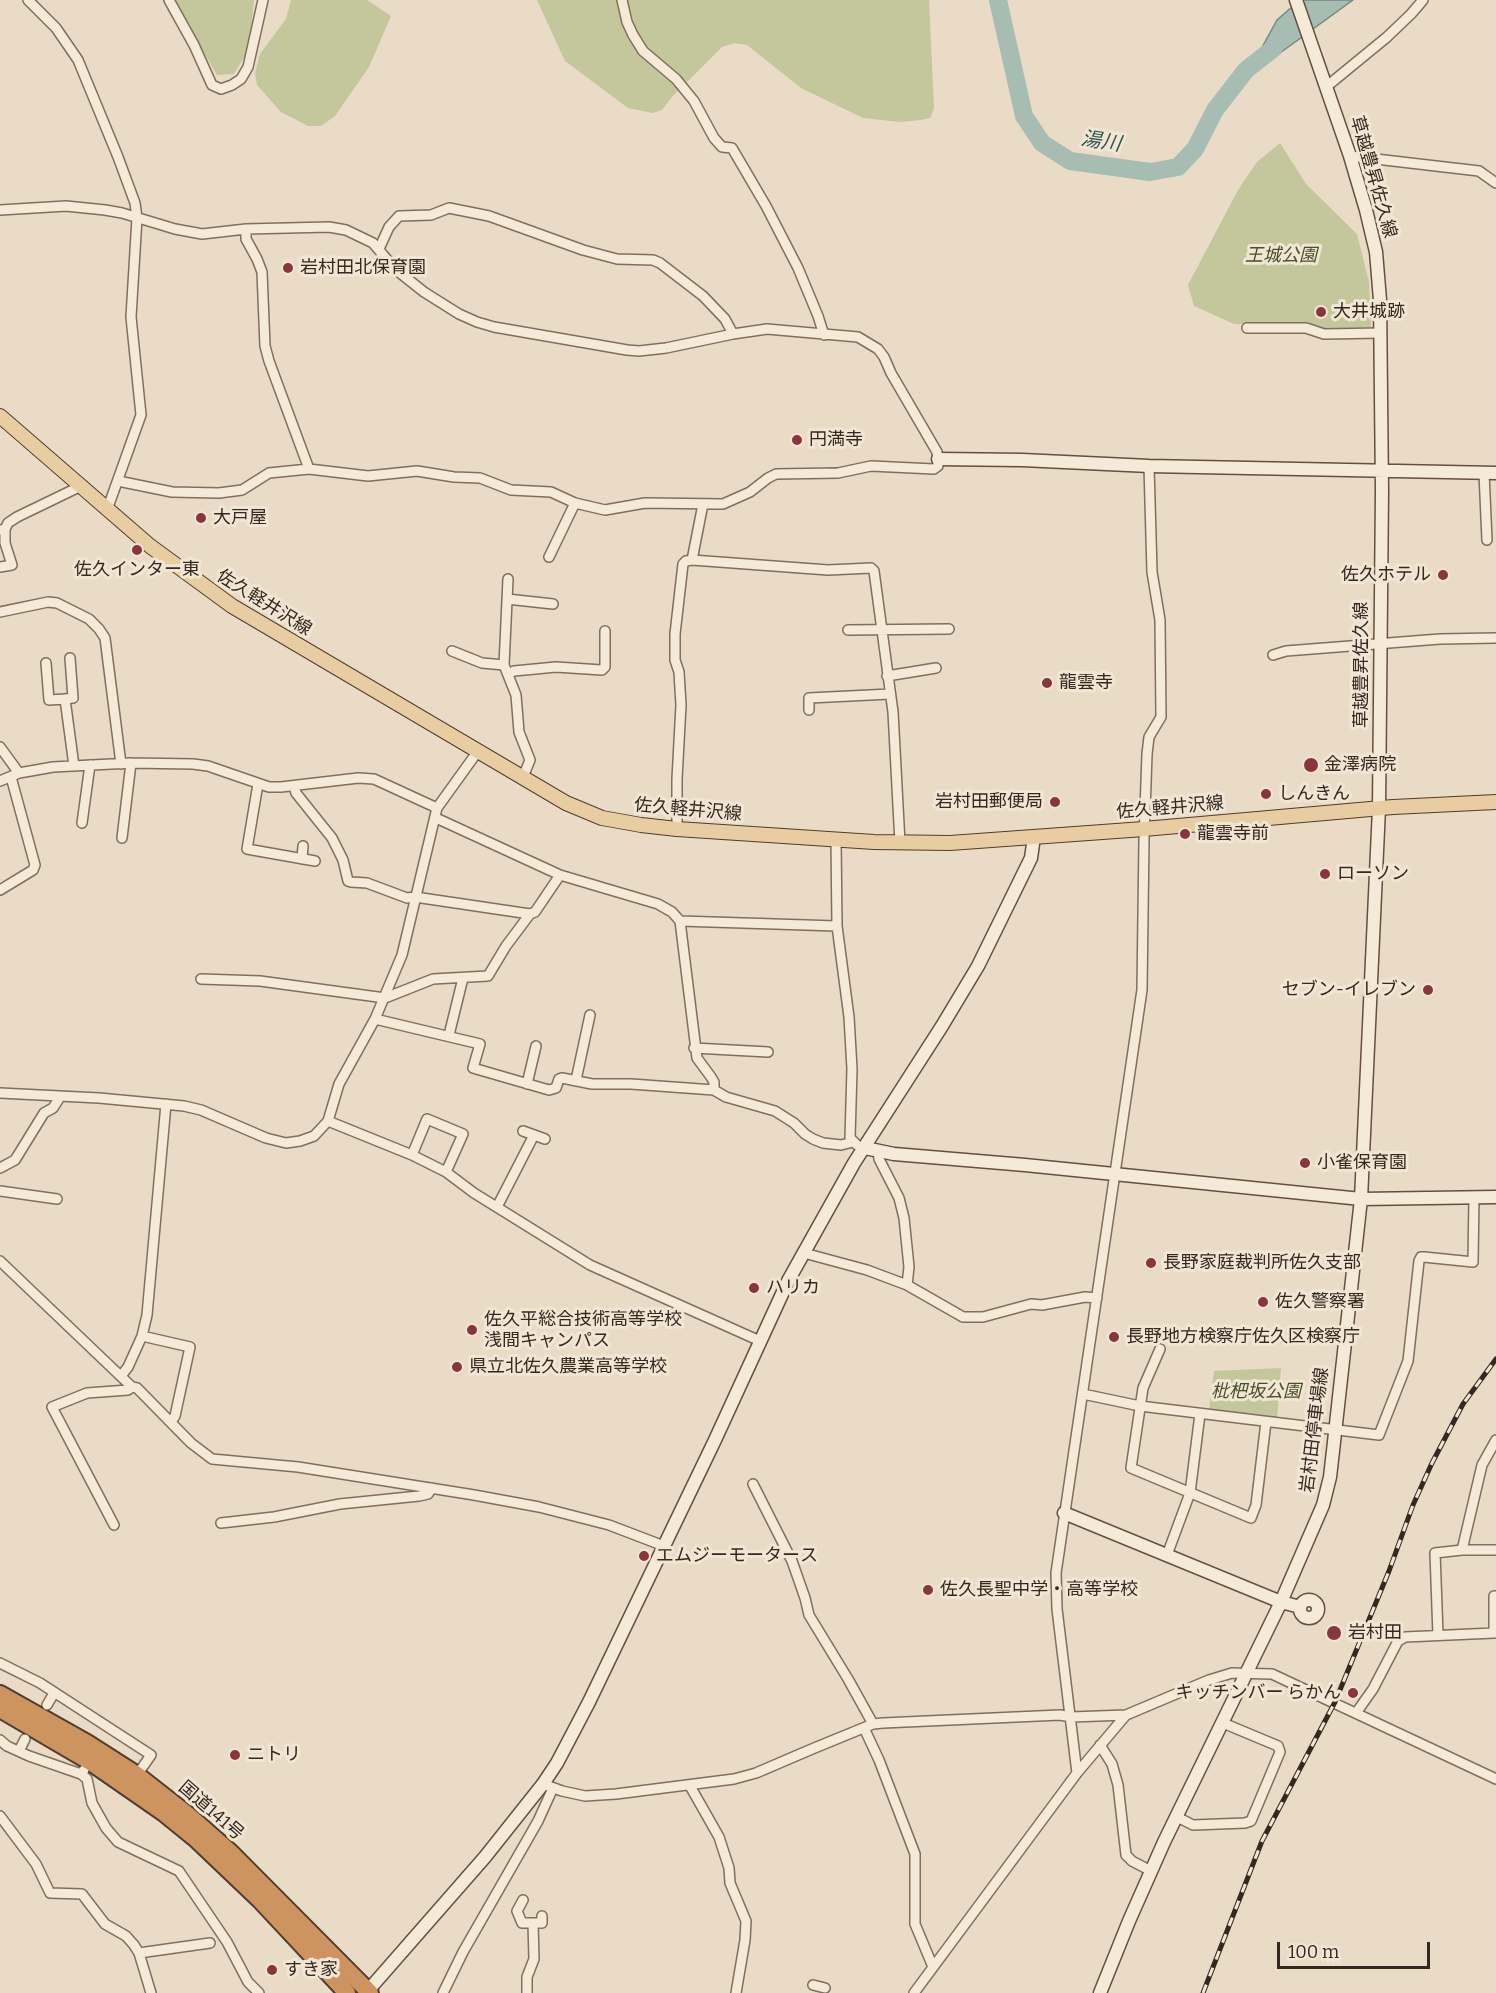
<!DOCTYPE html>
<html>
<head>
<meta charset="utf-8">
<style>
  body { margin:0 }
  #map { position:relative; width:1496px; height:1993px; overflow:hidden; background:#e9dbc6; font-family:Bitter,serif }
  canvas { display:block }
  .scale { position:absolute; left:1277px; top:1942px; width:153px; height:27px; box-sizing:border-box; border:3px solid #342820; border-top:0; padding-left:8px; font-size:18px; line-height:21px; white-space:nowrap; color:#342820; -webkit-text-stroke:4px #f1e6d4; paint-order:stroke }
</style>
</head>
<body>
<div id="map">
<canvas width="1496" height="1993"></canvas>
<div class="scale">100 m</div>
</div>
<script>
const context = document.querySelector('canvas').getContext('2d');
context.lineJoin = 'round';
function fill(path, color) { context.fillStyle = color; context.fill(path, 'evenodd'); }
const poly = rows => new Path2D(rows.map(r => 'M' + r).join(''));
function trace(path, color, width, dash) { context.strokeStyle = color; context.lineWidth = width; context.lineCap = dash ? 'butt' : 'round'; context.setLineDash(dash || []); context.stroke(path); }
function label(font, color, halo, rows, align = 'center') {
  context.font = font + ' Bitter,"Noto Sans JP",serif'; context.lineWidth = 6; context.setLineDash([]); context.textBaseline = 'middle'; context.strokeStyle = halo; context.fillStyle = color; for (const [text, x, y, turn = 0] of rows) {
    context.save(); context.translate(x, y); context.rotate((+turn || 0) * Math.PI / 180); context.textAlign = isNaN(turn) ? turn : align; if (halo) context.strokeText(text, 0, 0); context.fillText(text, 0, 0); context.restore();
  }
}
const green = poly([
  [173,0,254,0,249,49,234,74,217,75],
  [291,0,367,0,391,16,369,67,335,116,321,126,308,126,281,112,257,85,255,73,260,54,286,19],
  [537,0,929,0,934,108,930,118,921,120,900,122,863,118,801,88,747,45,735,43,722,47,671,98,662,110,653,113,628,108,565,61],
  [1280,143,1306,184,1357,234,1369,282,1371,327,1361,327,1356,331,1324,330,1308,325,1234,324,1194,306,1188,285,1238,190,1257,162],
  [1281,1368,1277,1419,1209,1410,1214,1371]
]);
const water = poly([
  [1300,0,1353,0,1280,53,1260,62,1249,71,1277,20,1300,0]
]);
const river = poly([
  [998,0,1024,116,1042,143,1070,161,1150,172,1178,167,1195,149,1215,110,1246,70,1274,48]
]);
const street = poly([
  [28,0,56,28,78,60,118,157,135,203,137,218,131,317,141,415,107,510],
  [169,0,194,45,212,85,221,89,232,85,241,79,248,67,263,0],
  [622,0,627,22,633,35,643,51,676,79,694,101,714,138,722,147,732,148,766,206,798,268,818,316,824,335],
  [1326,87,1387,37,1411,14,1423,0],
  [1350,156,1479,171,1496,183],
  [0,210,66,206,105,210,122,213,175,229,202,234,246,229,329,227,346,230,373,243,395,269,424,292,459,314,477,322,494,327,627,350,639,351,666,348,733,334,767,329,858,337,878,349,884,357,891,373,937,452,938,459,938,466,934,469,871,466,838,473,776,474,768,478,750,492,723,504,645,503,605,510,575,503,551,492,511,490,480,478,454,477,417,471,368,476,309,469,269,473,242,490,219,493,172,492,118,481],
  [246,229,246,239,257,259,262,272,265,346,269,361,309,469],
  [379,249,389,227,399,216,431,215,449,208,489,216,583,250,617,259,653,260,660,263,703,296,725,319,733,334],
  [1247,328,1306,328,1324,334,1381,333],
  [1484,473,1487,540],
  [703,504,692,560,828,570,871,568,874,571,893,712,900,843],
  [0,530,5,529,8,523,17,517,79,487],
  [549,557,575,503],
  [0,567,12,565,5,543,5,529],
  [507,599,553,604],
  [0,612,48,602,57,603,89,619,99,629,105,638,121,764],
  [848,630,949,629],
  [452,651,482,663,504,665,516,695,519,732,530,760,523,777],
  [1273,655,1286,651,1440,639,1496,638],
  [46,663,49,700,65,699,74,766],
  [504,665,508,579],
  [508,674,514,671,556,667,602,670,605,667,605,631],
  [887,676,936,668],
  [65,699,73,698,70,658],
  [809,710,809,698,890,694],
  [0,747,19,773],
  [0,781,19,773,53,767,131,763,193,764,208,766,269,787,281,787,358,778,374,779,437,808],
  [258,784,247,849,315,861],
  [294,786,296,793,332,838,343,860,348,881,351,882,367,883,407,898,415,897,530,914,535,912,560,875],
  [436,818,560,875,658,904,672,912,680,921,697,1058,711,1077,714,1082,714,1090],
  [82,823,90,765],
  [677,829,677,779,681,705,679,672,675,660,675,634,683,564,686,561,692,560],
  [122,838,131,763],
  [836,839,837,926,849,1017,852,1069,850,1138,857,1145],
  [302,859,303,846],
  [0,890,33,870,35,865,11,777],
  [680,921,837,926],
  [201,979,260,981,385,998,433,979,488,976,506,946,530,914],
  [375,1019,480,1044,473,1068,549,1090,556,1088,559,1079,562,1078,592,1084,631,1084,714,1090,726,1097,775,1111,794,1123,805,1134,813,1139,823,1143,841,1145,853,1142],
  [449,1035,463,978],
  [694,1048,768,1052],
  [576,1080,590,1015],
  [527,1084,536,1046],
  [0,1093,99,1098,184,1106,201,1110,266,1138,286,1143,300,1141,314,1136,328,1121,412,1155,446,1172,474,1193,590,1265,760,1341],
  [328,1121,339,1084,375,1019,402,955,437,808,478,751],
  [523,1131,545,1139],
  [878,1152,879,1159,899,1198,904,1218,909,1267,907,1285],
  [412,1155,427,1119,463,1134,446,1172],
  [0,1168,15,1160,44,1113,53,1108,60,1097],
  [0,1191,57,1199],
  [497,1207,534,1135],
  [804,1253,867,1270,907,1285,963,1317,983,1317,1031,1304,1042,1305,1085,1297,1097,1298],
  [0,1261,132,1387,137,1388,191,1443,212,1459,298,1467,474,1495,539,1507,609,1525,664,1546],
  [142,1336,190,1347,175,1416,171,1422],
  [1160,1349,1143,1388,1131,1468,1251,1518,1256,1505,1266,1422],
  [121,1376,128,1367,142,1336,147,1315,166,1104],
  [1083,1394,1140,1406,1379,1435,1408,1361,1419,1261,1421,1257,1424,1257,1473,1262,1474,1197],
  [753,1484,792,1561,805,1598,809,1615,848,1679,873,1724],
  [221,1523,274,1517,340,1504,419,1496,428,1494,432,1488],
  [114,1525,52,1407,87,1393,128,1390,132,1387],
  [1462,1550,1482,1465,1496,1440],
  [1167,1555,1190,1493,1200,1414],
  [1438,1635,1435,1553,1462,1550,1496,1550],
  [0,1663,40,1683,151,1755,137,1775],
  [47,1705,54,1693],
  [1356,1713,1373,1689,1398,1641,1405,1637,1494,1633,1494,1596,1496,1596],
  [864,1728,879,1760,915,1854,915,1924,933,1967],
  [0,1740,7,1746,29,1756,81,1774,84,1770],
  [1100,1745,1112,1764,1118,1785,1126,1855,1132,1861,1151,1871],
  [19,1751,25,1739],
  [1077,1773,1057,1609,1056,1573,1142,990,1144,839,1147,754,1149,737,1161,717,1160,620,1152,572,1149,466],
  [81,1774,87,1779,92,1803,106,1828,118,1842,179,1871,227,1942,248,1982,259,1993],
  [543,1784,562,1791,585,1796,616,1794,734,1779,756,1773,812,1749,873,1724,883,1723,1060,1715,1071,1717,1126,1715],
  [690,1786,719,1837,729,1868,730,1883,746,1921,745,1940,736,1993],
  [0,1816,36,1864,50,1893,82,1894,105,1924,126,1936,134,1945,139,1953,151,1993],
  [1177,1817,1193,1825,1245,1823,1251,1821,1280,1752,1278,1746,1223,1723],
  [523,1900,517,1911,522,1923,542,1923,542,1916],
  [139,1953,210,1943],
  [813,1985,825,1988],
  [443,1993,463,1952,538,1821,553,1788],
  [527,1993,527,1977,534,1959,533,1923],
  [914,1993,1077,1773,1126,1715,1209,1680,1232,1673,1272,1674,1496,1779]
]);
const secondary = poly([
  [938,459,1022,460,1149,466,1496,473],
  [865,1148,894,1154,1025,1165,1361,1199,1496,1197],
  [1064,1513,1281,1602,1300,1607],
  '1300 1609a9 9 0 1 1 18 0a9 9 0 1 1-18 0Z',
  [366,1993,485,1857,543,1784,557,1763,589,1702,715,1440,788,1281,854,1163,942,1026,978,966,1031,858,1034,837],
  [1100,1993,1129,1921,1164,1842,1281,1602,1323,1505,1330,1477,1333,1451,1361,1199,1379,808,1382,491,1380,300,1376,252,1366,210,1350,156,1296,0]
]);
const primary = poly([
  [0,416,150,546,232,606,566,803,602,818,641,825,677,829,874,842,950,843,1144,829,1393,807,1496,802]
]);
const highway = poly([
  [0,1694,87,1743,137,1775,188,1815,230,1852,370,1993],
  [0,1709,89,1761,164,1813,196,1839,260,1900,347,1993]
]);
const rail = poly([
  [1203,1993,1262,1841,1335,1702,1389,1571,1413,1505,1432,1463,1463,1404,1496,1359]
]);
const markers = [
  [288,268,6,"#8a353d"],
  [1321,312,6,"#8a353d"],
  [797,440,6,"#8a353d"],
  [201,518,6,"#8a353d"],
  [137,550,6,"#8a353d"],
  [1443,575,6,"#8a353d"],
  [1047,683,6,"#8a353d"],
  [1311,765,8,"#8a353d"],
  [1266,794,6,"#8a353d"],
  [1055,802,6,"#8a353d"],
  [1185,834,6,"#8a353d"],
  [1325,874,6,"#8a353d"],
  [1428,990,6,"#8a353d"],
  [1305,1163,6,"#8a353d"],
  [1151,1263,6,"#8a353d"],
  [754,1288,6,"#8a353d"],
  [1263,1302,6,"#8a353d"],
  [472,1330,6,"#8a353d"],
  [1114,1337,6,"#8a353d"],
  [457,1367,6,"#8a353d"],
  [644,1556,6,"#8a353d"],
  [928,1590,6,"#8a353d"],
  [1334,1633,8,"#8a353d"],
  [1353,1693,6,"#8a353d"],
  [235,1755,6,"#8a353d"],
  [272,1970,6,"#8a353d"]
];
const streetNames = [
  ["草越豊昇佐久線",1373,177,74],
  ["佐久軽井沢線",264,603,32],
  ["草越豊昇佐久線",1362,665,-90],
  ["佐久軽井沢線",1170,808,-5],
  ["佐久軽井沢線",688,810,5],
  ["岩村田停車場線",1315,1430,-83],
  ["国道141号",211,1811,41]
];
const parkNames = [
  ["王城公園",1281,256],
  ["枇杷坂公園",1256,1392]
];
const poiNames = [
  ["岩村田北保育園",300,268],
  ["大井城跡",1333,312],
  ["円満寺",809,440],
  ["大戸屋",213,518],
  ["佐久インター東",137,570,"center"],
  ["佐久ホテル",1431,575,"right"],
  ["龍雲寺",1059,683],
  ["金澤病院",1324,765],
  ["しんきん",1278,794],
  ["岩村田郵便局",1043,802,"right"],
  ["龍雲寺前",1197,834],
  ["ローソン",1337,874],
  ["セブン-イレブン",1416,990,"right"],
  ["小雀保育園",1317,1163],
  ["長野家庭裁判所佐久支部",1163,1263],
  ["ハリカ",766,1288],
  ["佐久警察署",1275,1302],
  ["佐久平総合技術高等学校",484,1320],
  ["浅間キャンパス",484,1341],
  ["長野地方検察庁佐久区検察庁",1126,1337],
  ["県立北佐久農業高等学校",469,1367],
  ["エムジーモータース",656,1556],
  ["佐久長聖中学・高等学校",940,1590],
  ["岩村田",1348,1633],
  ["キッチンバー らかん",1341,1693,"right"],
  ["ニトリ",247,1755],
  ["すき家",284,1970]
];
const waterNames = [
  ["湯川",1101,142,9]
];
fill(green, '#c4c69b');
fill(water, '#a7bdb4');
trace(water, '#6f8a81', 1.5);
trace(river, '#a7bdb4', 18);
trace(street, '#826e5e', 12);
trace(secondary, '#644f41', 15);
trace(primary, '#503d31', 16);
trace(highway, '#503d31', 20);
trace(street, '#f5e9d8', 9);
trace(secondary, '#f5e9d8', 12);
trace(primary, '#e8cca2', 14);
trace(highway, '#ce9460', 16);
trace(rail, '#342820', 5);
trace(rail, '#f1e6d4', 3, [9]);
for (const [x, y, r, color] of markers) { const dot = new Path2D(); dot.arc(x, y, r, 0, 2 * Math.PI); context.fillStyle = color; context.fill(dot); trace(dot, '#f1e6d4', 2); }
label('18px', '#342820', '#f1e6d4', streetNames);
label('italic 18px', '#484e29', '#f1e6d4', parkNames);
label('18px', '#342820', '#f1e6d4', poiNames, 'left');
label('italic 20px', '#31524d', '#f1e6d4', waterNames);
</script>
</body>
</html>
